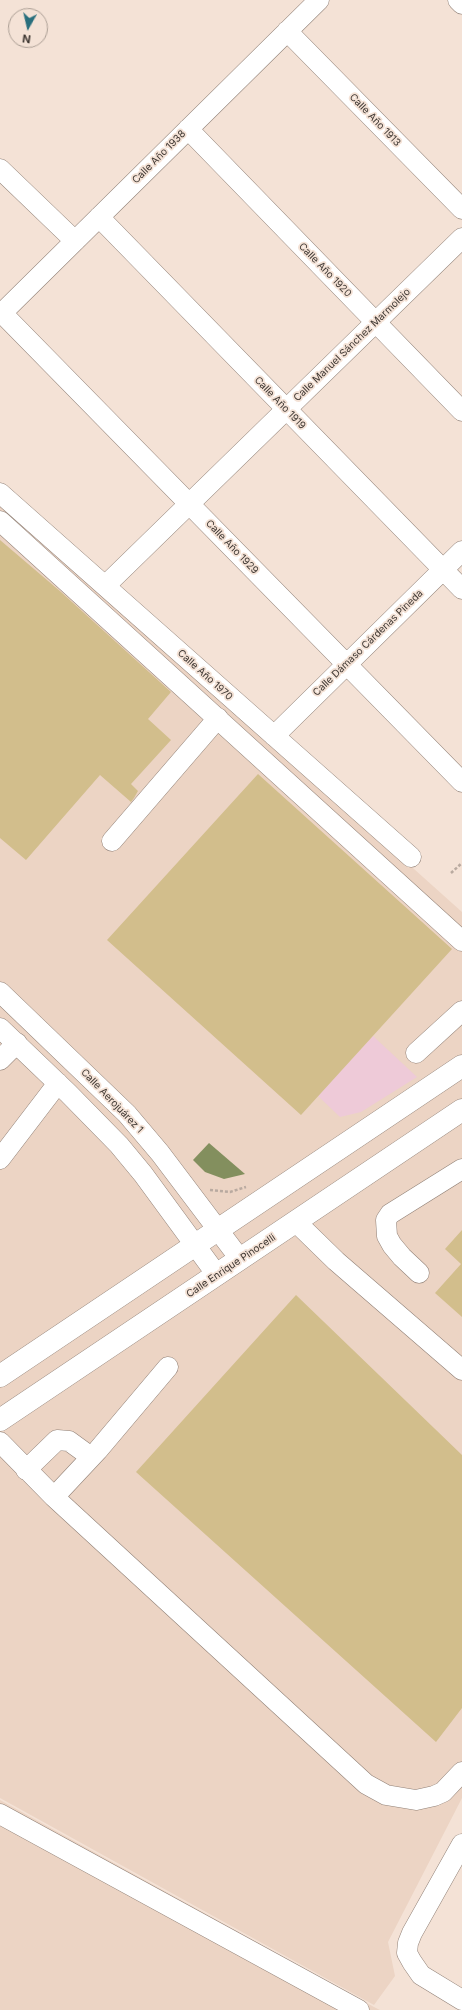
<!DOCTYPE html>
<html>
<head>
<meta charset="utf-8">
<style>
  body { margin:0 }
  #map { position:relative; width:462px; height:2010px; overflow:hidden; background:#f4e2d6; font-family:Inter,sans-serif }
  canvas { display:block }
  .north { position:absolute; left:8px; top:8px; width:40px; height:40px; box-sizing:border-box; background:#f4e2d6; border:1px solid #ab9e94; border-radius:50%; rotate:188deg; font-size:11px; font-weight:700; line-height:16px; text-align:center; color:#3e3732 }
  .north::after { content:''; display:block; margin:auto; width:14px; height:18px; background:#296f7d; clip-path:polygon(50% 0,100% 100%,50% 72%,0 100%) }
</style>
</head>
<body>
<div id="map">
<canvas width="462" height="2010"></canvas>
<div class="north">N</div>
</div>
<script>
const context = document.querySelector('canvas').getContext('2d');
context.lineJoin = 'round';
function fill(path, color) { context.fillStyle = color; context.fill(path, 'evenodd'); }
const poly = rows => new Path2D(rows.map(r => 'M' + r).join(''));
function trace(path, color, width, dash) { context.strokeStyle = color; context.lineWidth = width; context.lineCap = dash ? 'butt' : 'round'; context.setLineDash(dash || []); context.stroke(path); }
function label(font, color, halo, rows, align = 'center') {
  context.font = font + ' Inter,sans-serif'; context.lineWidth = 3.5; context.setLineDash([]); context.textBaseline = 'middle'; context.strokeStyle = halo; context.fillStyle = color; for (const [text, x, y, turn = 0] of rows) {
    context.save(); context.translate(x, y); context.rotate((+turn || 0) * Math.PI / 180); context.textAlign = isNaN(turn) ? turn : align; if (halo) context.strokeText(text, 0, 0); context.fillText(text, 0, 0); context.restore();
  }
}
const built = poly([
  [0,498,462,912,462,1798,388,1942,395,1976,374,2005,0,1798],
  [0,1800,374,2007,380,2010,0,2010]
]);
const green = poly([
  [373,1036,417,1077,361,1112,340,1117,318,1096]
]);
const water = poly([
  [209,1143,245,1174,224,1179,205,1172,193,1160]
]);
const building = poly([
  [0,540,61,592,171,692,148,719,171,740,131,784,138,791,134,798,131,802,100,775,26,860,0,838],
  [258,774,452,949,301,1115,107,940],
  [462,1230,462,1317,435,1293,461,1264,445,1249],
  [296,1295,462,1455,462,1708,436,1742,136,1472]
]);
const path = poly([
  [451,873,462,863],
  [210,1190,230,1192,246,1187]
]);
const minor = poly([
  [458,0,462,4],
  [287,31,462,209],
  [188,129,462,411],
  [0,169,75,241],
  [99,217,462,589],
  [2,313,462,782],
  [0,315,319,0],
  [0,493,411,857],
  [0,521,462,941],
  [105,586,462,238],
  [274,736,462,551],
  [112,841,218,718],
  [0,992,127,1114,160,1153,240,1259],
  [0,1028,68,1093,119,1145,143,1174,217,1275],
  [416,1053,462,1011],
  [0,1060,17,1043],
  [0,1159,58,1083],
  [296,1222,336,1261,462,1370],
  [419,1273,402,1257,392,1245,387,1236,386,1220,390,1214,462,1169],
  [0,1442,54,1497,366,1784,386,1795,416,1800,434,1796,443,1792,462,1772],
  [26,1470,57,1440,69,1441,91,1457],
  [54,1497,98,1450,168,1367],
  [0,1814,359,2010],
  [462,1844,412,1933,408,1943,407,1953,412,1962,421,1975,462,2000]
]);
const major = poly([
  [0,1376,462,1066],
  [0,1420,462,1110]
]);
const streetNames = [
  ["Calle Año 1913",375,120,46],
  ["Calle Año 1938",159,157,-45],
  ["Calle Año 1920",325,270,46],
  ["Calle Manuel Sánchez Marmolejo",352,345,-44],
  ["Calle Año 1919",280,403,46],
  ["Calle Año 1929",232,547,46],
  ["Calle Dámaso Cárdenas Pineda",368,643,-44],
  ["Calle Año 1970",205,675,42],
  ["Calle Aerojuárez 1",112,1101,46],
  ["Calle Enrique Pinocelli",231,1266,-34]
];
fill(built, '#ecd4c4');
fill(green, '#eecad8');
fill(water, '#838f5e');
fill(building, '#d2be8c');
trace(minor, '#918177', 21);
trace(major, '#918177', 23);
trace(path, '#b9aaa0', 2.5, [3, 2]);
trace(minor, '#fff', 20);
trace(major, '#fff', 22);
label('10px', '#3e3732', '#f4e2d6', streetNames);
</script>
</body>
</html>
